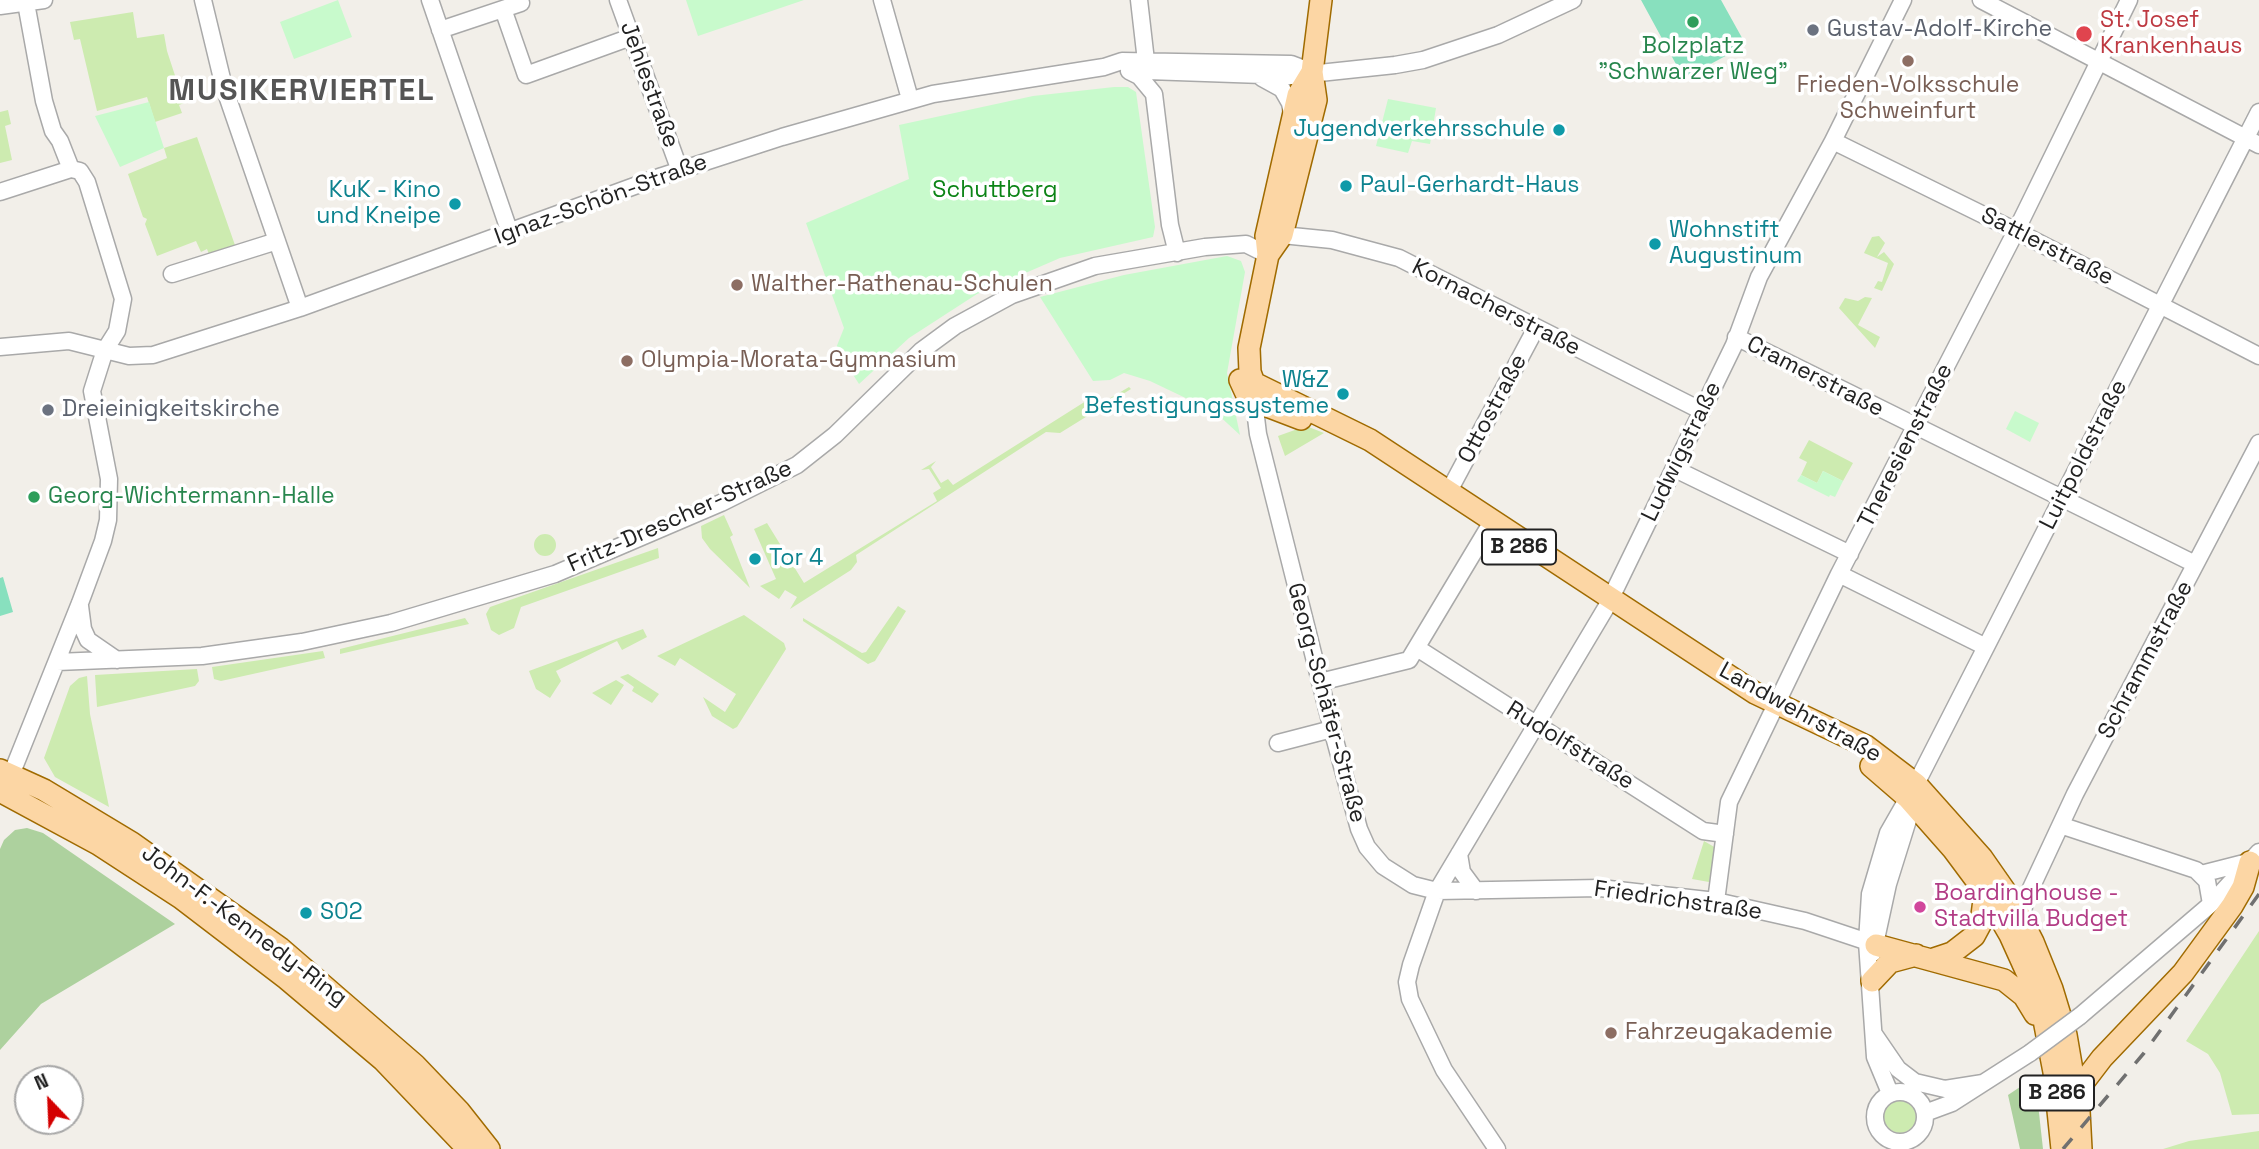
<!DOCTYPE html>
<html>
<head>
<meta charset="utf-8">
<style>
  body { margin:0 }
  #map { position:relative; width:2259px; height:1149px; overflow:hidden; background:#f2efe9; font-family:"Space Grotesk",sans-serif }
  canvas { display:block }
  .north { position:absolute; left:14px; top:1065px; width:70px; height:70px; box-sizing:border-box; background:#fff; border:2px solid #a7a7a7; border-radius:50%; rotate:337deg; font-size:19px; font-weight:700; line-height:28px; text-align:center; color:#222 }
  .north::after { content:''; display:block; margin:auto; width:24px; height:32px; background:#d40000; clip-path:polygon(50% 0,100% 100%,50% 72%,0 100%) }
</style>
</head>
<body>
<div id="map">
<canvas width="2259" height="1149"></canvas>
<div class="north">N</div>
</div>
<script>
const context = document.querySelector('canvas').getContext('2d');
context.lineJoin = 'round';
function fill(path, color) { context.fillStyle = color; context.fill(path, 'evenodd'); }
const poly = rows => new Path2D(rows.map(r => 'M' + r).join(''));
function trace(path, color, width, dash) { context.strokeStyle = color; context.lineWidth = width; context.lineCap = dash ? 'butt' : 'round'; context.setLineDash(dash || []); context.stroke(path); }
function label(font, color, halo, rows, align = 'center') {
  context.font = font + ' "Space Grotesk",sans-serif'; context.lineWidth = 7; context.setLineDash([]); context.textBaseline = 'middle'; context.strokeStyle = halo; context.fillStyle = color; for (const [text, x, y, turn = 0] of rows) {
    context.save(); context.translate(x, y); context.rotate((+turn || 0) * Math.PI / 180); context.textAlign = isNaN(turn) ? turn : align; if (halo) context.strokeText(text, 0, 0); context.fillText(text, 0, 0); context.restore();
  }
}
const grass = poly([
  [133,12,137,38,164,34,167,51,184,103,179,105,182,113,155,122,147,97,97,111,80,39,74,40,70,22],
  [8,110,11,124,5,126,12,160,0,163,0,112],
  [197,137,236,248,210,257,207,249,201,252,196,241,157,256,145,224,147,219,143,217,128,174,167,158,164,148],
  [1879,236,1885,243,1877,257,1884,252,1894,264,1882,291,1874,288,1878,281,1882,282,1888,263,1864,253,1872,237],
  [1865,297,1872,298,1858,325,1880,337,1875,348,1839,308,1845,298,1858,301],
  [1129,387,1131,389,1060,433,1046,432,856,555,857,562,851,570,790,609,797,597,785,590,779,599,760,586,776,579,754,529,767,523,804,583,937,501,933,493,941,488,929,469,921,470,936,461,931,467,941,483,948,479,953,485,1086,401,1095,407],
  [1306,426,1324,433,1285,456,1278,436],
  [1809,440,1853,463,1843,481,1823,471,1817,483,1801,475,1807,462,1799,458],
  [724,515,733,535,730,537,750,588,710,549,702,538,701,526],
  '534 545a11 11 0 1 1 22 0a11 11 0 1 1-22 0Z',
  [658,548,659,558,521,607,514,628,499,635,491,630,486,614,490,607],
  [898,606,906,611,875,661,868,664,803,621,803,618,862,653,866,652],
  [744,615,784,643,786,649,737,727,733,729,712,716,703,697,725,712,736,694,680,658,675,666,657,656],
  [465,618,469,624,340,654,340,649],
  [643,629,647,637,622,650,617,641,556,671,561,681,550,698,536,689,529,671],
  [323,651,325,658,221,681,214,679,212,667],
  [197,669,199,681,195,686,97,707,95,675],
  [628,674,659,694,652,703,632,691,634,687,620,677],
  [87,676,90,714,109,807,55,777,44,758,70,686,79,678],
  [616,680,624,685,611,705,592,693],
  [1704,841,1716,848,1709,882,1692,879],
  [2259,931,2259,1114,2232,1115,2220,1073,2208,1054,2186,1041],
  '1884 1117a16 16 0 1 1 32 0a16 16 0 1 1-32 0Z',
  [2259,1131,2259,1149,2163,1149,2189,1141]
]);
const forest = poly([
  [27,828,43,833,175,924,41,1004,0,1050,0,849,4,840,15,830],
  [2035,1077,2043,1149,2020,1149,2008,1095]
]);
const park = poly([
  [338,0,352,37,294,59,280,22],
  [686,0,804,0,698,36],
  [1114,87,1128,87,1136,92,1155,227,1153,237,1060,258,977,294,909,338,859,384,836,348,844,328,806,223,909,179,899,125,1033,96],
  [1388,99,1436,108,1430,144,1412,141,1408,153,1376,146],
  [149,102,164,148,120,167,95,116],
  [1227,256,1241,261,1245,272,1227,373,1240,435,1215,412,1150,381,1124,373,1110,380,1093,381,1040,297,1124,275],
  [2015,411,2039,423,2030,442,2006,429],
  [1823,471,1843,481,1835,497,1830,495,1829,497,1797,481,1801,475,1817,483]
]);
const pitch = poly([
  [1641,0,1721,0,1746,45,1677,82,1671,71,1677,66],
  [3,577,13,612,0,616,0,578]
]);
const minor = poly([
  [203,0,224,87,300,308],
  [430,0,510,233],
  [618,0,680,171],
  [882,0,910,99],
  [1139,0,1146,61],
  [1981,0,2259,145],
  [26,3,44,101,53,131,60,141,71,169],
  [0,6,44,0],
  [503,9,526,75,631,37],
  [440,30,521,3,520,0],
  [1129,71,1139,76,1154,94,1170,225,1177,253],
  [1148,71,1291,76,1395,65,1423,60,1498,35,1573,0],
  [1262,78,1282,89,1290,103,1292,114],
  [1833,141,2016,231,2259,356],
  [0,192,71,169],
  [1282,235,1332,240,1399,258,1700,410],
  [172,274,277,241],
  [1736,337,2195,564],
  [0,347,69,341,129,356,153,355,300,308,662,176,782,137,933,94,1104,67,1122,61,1291,64,1312,72],
  [1258,392,1254,401,1258,434,1332,729,1359,829,1367,847,1383,866,1413,885,1437,891,1600,888,1716,901,1805,921,1874,944],
  [1675,469,1850,554],
  [1449,491,1536,328],
  [1839,574,1986,647],
  [80,606,83,629,88,640,117,660],
  [1417,648,1703,831,1725,834],
  [57,662,202,656,302,642,391,623,555,574,721,503,797,465,835,435,921,351,955,326,1012,295,1095,266,1205,247,1246,244,1268,255],
  [1320,682,1409,660,1493,520],
  [1278,743,1332,729],
  [7,785,80,603,103,541,108,520,109,479,92,391,105,350,117,331,123,299,87,182,80,171,71,169],
  [2063,826,2196,870,2207,881,2211,904],
  [1459,854,1462,872,1476,891],
  [2201,874,2248,862],
  [1716,901,1729,802,1839,574,2016,231,2129,0],
  [2022,919,2025,901,2075,794,2259,443],
  [1873,953,1888,884,1908,820,1908,798],
  [2080,1016,2211,904,2259,852],
  [1874,1034,1898,1069,1915,1082,1945,1089,1983,1083],
  '1875 1117a25 25 0 1 1 50 0a25 25 0 1 1-50 0Z',
  [1890,1093,1875,1057,1867,942,1870,894,1888,833,1916,784,2259,112],
  [1925,1113,1952,1103,2030,1053],
  [1497,1149,1444,1070,1410,999,1407,982,1411,965,1437,891,1607,606,1734,345,1759,277,1833,141,1903,0]
]);
const major = poly([
  [1312,72,1298,95,1266,236,1268,255,1249,348,1250,372,1254,383,1370,440,1755,693,1866,746,1916,784,1982,858,2012,901,2033,942,2052,989,2066,1035,2079,1111,2081,1149],
  [1268,255,1282,235,1316,100,1312,72,1321,0],
  [1240,380,1246,393,1254,401,1301,419],
  [1871,766,1908,798,1953,849,1985,892,2010,935,2029,977,2044,1020,2054,1072,2062,1149],
  [0,770,44,790,132,843,280,948,415,1065,459,1111,489,1149],
  [0,791,98,844,181,898,287,979,383,1060,468,1149],
  [1876,945,2004,980,2024,996,2035,1014],
  [1934,959,1952,953,1974,936,1981,923,1985,892],
  [1872,981,1890,962,1916,955],
  [2076,1092,2102,1058,2183,973,2232,906,2243,887,2250,862]
]);
const rail = poly([
  [2063,1149,2144,1053,2259,894]
]);
const minorBridge = poly([
  [2030,1053,2080,1016]
]);
const markers = [
  [1693,22,7,"#2e9e5b"],
  [1813,30,7,"#6b7280"],
  [2084,34,9,"#e0444e"],
  [1908,61,7,"#8d6e63"],
  [1559,130,7,"#0f9aa8"],
  [1346,186,7,"#0f9aa8"],
  [455,204,7,"#0f9aa8"],
  [1655,244,7,"#0f9aa8"],
  [737,285,7,"#8d6e63"],
  [627,361,7,"#8d6e63"],
  [1343,394,7,"#0f9aa8"],
  [48,410,7,"#6b7280"],
  [34,497,7,"#2e9e5b"],
  [755,559,7,"#0f9aa8"],
  [1920,907,7,"#d1479c"],
  [306,913,7,"#0f9aa8"],
  [1611,1033,7,"#8d6e63"]
];
const shields = [
  [1519,547,74],
  [2057,1093,74]
];
const shieldNames = [
  ["B 286",1519,547],
  ["B 286",2057,1093]
];
const healthNames = [
  ["St. Josef",2100,21],
  ["Krankenhaus",2100,47]
];
const worshipNames = [
  ["Gustav-Adolf-Kirche",1827,30],
  ["Dreieinigkeitskirche",62,410]
];
const leisureNames = [
  ["Bolzplatz",1693,47],
  ["\"Schwarzer Weg\"",1693,73],
  ["Georg-Wichtermann-Halle",48,497,"left"]
];
const streetNames = [
  ["Jehlestraße",649,85,70],
  ["Ignaz-Schön-Straße",601,200,-20],
  ["Sattlerstraße",2047,247,27],
  ["Kornacherstraße",1496,308,27],
  ["Cramerstraße",1815,377,27],
  ["Ottostraße",1493,409,-62],
  ["Theresienstraße",1906,446,-63],
  ["Ludwigstraße",1682,452,-64],
  ["Luitpoldstraße",2084,455,-63],
  ["Fritz-Drescher-Straße",680,517,-24],
  ["Schrammstraße",2146,660,-62],
  ["Georg-Schäfer-Straße",1326,703,75],
  ["Landwehrstraße",1800,713,29],
  ["Rudolfstraße",1570,746,32],
  ["Friedrichstraße",1678,901,8],
  ["John-F.-Kennedy-Ring",244,926,37]
];
const educationNames = [
  ["Frieden-Volksschule",1908,86,"center"],
  ["Schweinfurt",1908,112,"center"],
  ["Walther-Rathenau-Schulen",751,285],
  ["Olympia-Morata-Gymnasium",641,361],
  ["Fahrzeugakademie",1625,1033]
];
const cultureNames = [
  ["Jugendverkehrsschule",1545,130,"right"],
  ["Paul-Gerhardt-Haus",1360,186],
  ["KuK - Kino",441,191,"right"],
  ["und Kneipe",441,217,"right"],
  ["Wohnstift",1669,231],
  ["Augustinum",1669,257],
  ["W&Z",1329,381,"right"],
  ["Befestigungssysteme",1329,407,"right"],
  ["Tor 4",769,559],
  ["S02",320,913]
];
const parkNames = [
  ["Schuttberg",995,191]
];
const hotelNames = [
  ["Boardinghouse -",1934,894],
  ["Stadtvilla Budget",1934,920]
];
const districtNames = [
  ["MUSIKERVIERTEL",302,92]
];
fill(grass, '#cdebb0');
fill(forest, '#add19e');
fill(park, '#c8facc');
fill(pitch, '#88e0be');
trace(minor, '#a9a9a9', 19);
trace(major, '#a06b00', 24);
trace(minor, '#fff', 16);
trace(major, '#fcd6a4', 21);
trace(rail, '#707070', 3.5, [14, 14]);
trace(minorBridge, '#a9a9a9', 19, []);
trace(minorBridge, '#fff', 16);
for (const [x, y, r, color] of markers) { const dot = new Path2D(); dot.arc(x, y, r, 0, 2 * Math.PI); context.fillStyle = color; context.fill(dot); trace(dot, '#fff', 2.5); }
for (const [x, y, w] of shields) { const box = new Path2D(); box.roundRect(x - w / 2, y - 17.5, w, 35, 5); context.fillStyle = '#fff'; context.fill(box); trace(box, '#222', 2); }
label('bold 21px', '#222', null, shieldNames);
label('23px', '#be3a42', '#fff', healthNames, 'left');
label('23px', '#5b616d', '#fff', worshipNames, 'left');
label('23px', '#27864d', '#fff', leisureNames);
label('23px', '#222', '#fff', streetNames);
label('23px', '#785e54', '#fff', educationNames, 'left');
label('23px', '#0d838f', '#fff', cultureNames, 'left');
label('23px', '#0c8416', '#fff', parkNames);
label('23px', '#b23c85', '#fff', hotelNames, 'left');
context.letterSpacing = '2px';
label('bold 30px', '#555', '#fff', districtNames);
context.letterSpacing = '0px';
</script>
</body>
</html>
